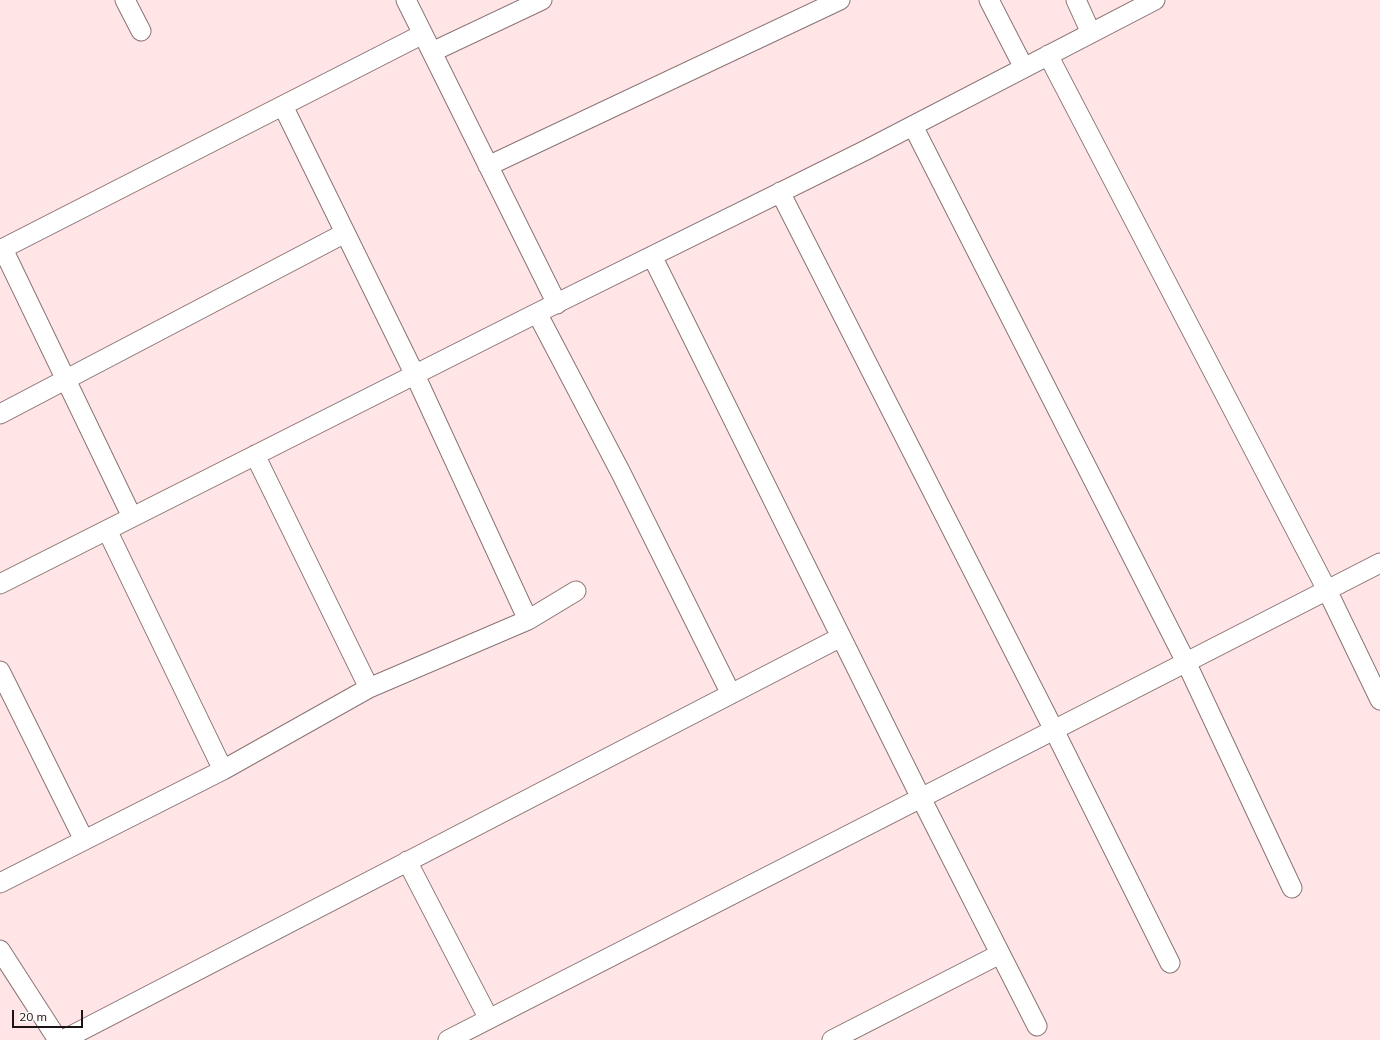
<!DOCTYPE html>
<html>
<head>
<meta charset="utf-8">
<style>
  body { margin:0 }
  #map { position:relative; width:1380px; height:1040px; overflow:hidden; background:#ffe5e6; font-family:Mulish,sans-serif }
  canvas { display:block }
  .scale { position:absolute; left:12px; top:1010px; width:71px; height:18px; box-sizing:border-box; border:2px solid #1c1414; border-top:0; padding-left:5px; font-size:12px; line-height:14px; white-space:nowrap; color:#1c1414; -webkit-text-stroke:3px #fdf8f8; paint-order:stroke }
</style>
</head>
<body>
<div id="map">
<canvas width="1380" height="1040"></canvas>
<div class="scale">20 m</div>
</div>
<script>
const context = document.querySelector('canvas').getContext('2d');
context.lineJoin = 'round';
const poly = rows => new Path2D(rows.map(r => 'M' + r).join(''));
function trace(path, color, width, dash) { context.strokeStyle = color; context.lineWidth = width; context.lineCap = dash ? 'butt' : 'round'; context.setLineDash(dash || []); context.stroke(path); }
const street = poly([
  [125,0,141,31],
  [406,0,557,304],
  [989,0,1024,68],
  [1076,0,1091,33],
  [432,52,542,0],
  [1048,55,1327,590,1380,700],
  [283,106,415,375,528,620],
  [913,126,1186,662,1292,888],
  [488,166,840,0],
  [780,192,1054,730,1170,963],
  [3,249,132,517],
  [0,250,423,34],
  [652,256,921,798,1037,1026],
  [537,313,621,473,731,694],
  [0,414,345,233],
  [255,455,369,688],
  [107,530,223,770],
  [0,584,537,313,866,150,1155,0],
  [0,671,84,840],
  [407,861,489,1019],
  [0,883,223,770,369,688,528,620,576,591],
  [0,950,58,1040],
  [63,1040,841,637],
  [448,1040,1380,563],
  [832,1040,1000,954]
]);
trace(street, '#8a7374', 21);
trace(street, '#fff', 19);
</script>
</body>
</html>
